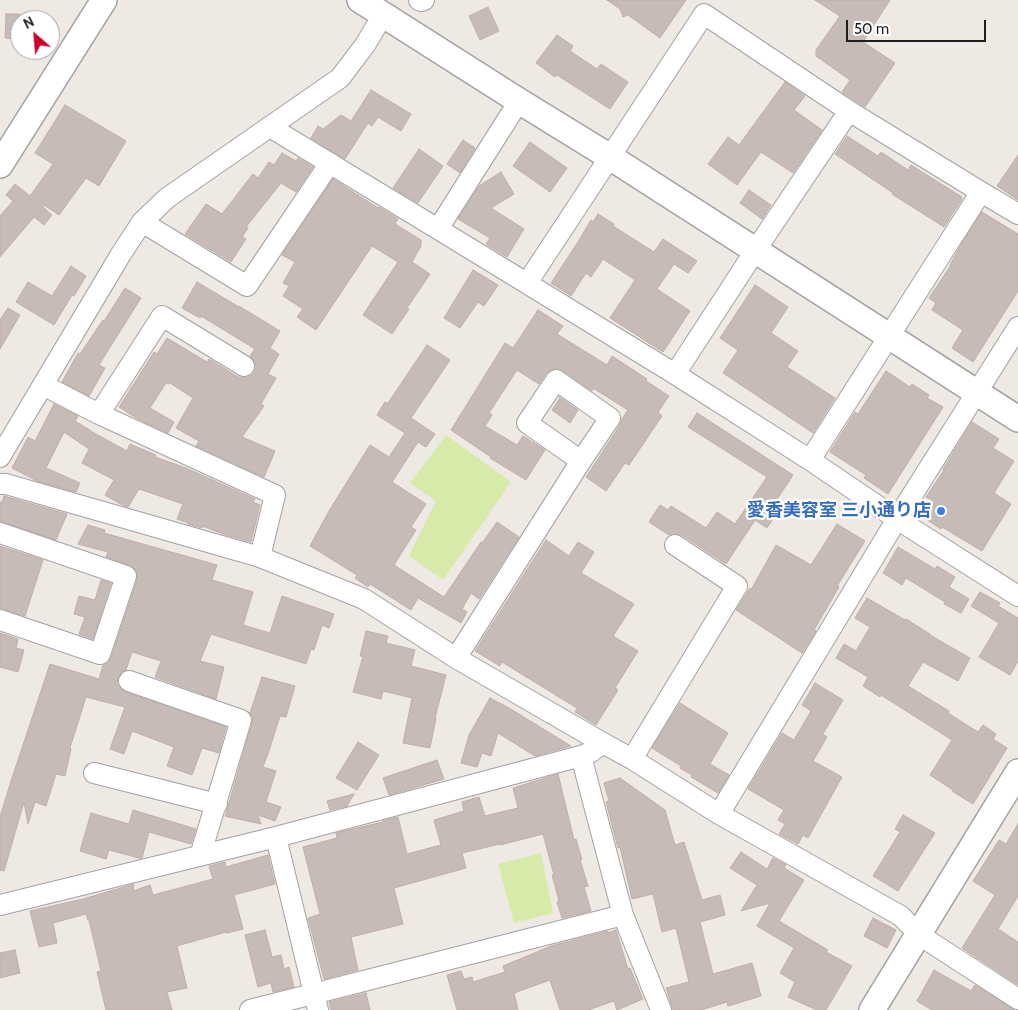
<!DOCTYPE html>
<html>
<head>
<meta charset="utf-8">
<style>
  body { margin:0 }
  #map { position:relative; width:1018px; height:1010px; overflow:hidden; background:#efe9e4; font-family:Cabin,sans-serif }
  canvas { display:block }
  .north { position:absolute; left:10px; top:10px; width:50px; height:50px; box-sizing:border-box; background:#fff; border:1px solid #a5a5a5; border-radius:50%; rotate:333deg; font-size:14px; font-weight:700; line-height:20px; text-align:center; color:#1e1e1e }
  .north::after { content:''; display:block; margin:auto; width:18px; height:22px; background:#cd002a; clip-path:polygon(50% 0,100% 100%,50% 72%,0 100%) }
  .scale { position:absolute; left:846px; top:20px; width:140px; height:22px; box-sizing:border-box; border:2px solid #1e1e1e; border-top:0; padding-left:6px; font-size:15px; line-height:18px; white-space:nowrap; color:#1e1e1e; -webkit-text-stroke:4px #fff; paint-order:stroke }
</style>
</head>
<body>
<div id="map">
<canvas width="1018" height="1010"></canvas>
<div class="north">N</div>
<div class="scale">50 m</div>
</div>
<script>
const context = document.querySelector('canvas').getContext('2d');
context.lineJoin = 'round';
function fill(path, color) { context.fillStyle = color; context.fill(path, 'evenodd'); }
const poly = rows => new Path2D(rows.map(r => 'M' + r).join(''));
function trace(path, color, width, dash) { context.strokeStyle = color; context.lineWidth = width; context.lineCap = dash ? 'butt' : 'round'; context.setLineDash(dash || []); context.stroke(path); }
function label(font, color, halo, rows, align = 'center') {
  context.font = font + ' Cabin,"Noto Sans JP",sans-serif'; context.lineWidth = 4.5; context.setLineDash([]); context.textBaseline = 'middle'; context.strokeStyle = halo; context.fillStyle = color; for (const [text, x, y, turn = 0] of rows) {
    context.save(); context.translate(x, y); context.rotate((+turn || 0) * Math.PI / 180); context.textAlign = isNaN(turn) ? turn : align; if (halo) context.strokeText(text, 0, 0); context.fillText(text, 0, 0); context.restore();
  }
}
const grass = poly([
  [446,435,511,482,443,580,409,556,436,501,410,483],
  [541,853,553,913,514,923,498,864]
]);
const building = poly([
  [607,0,686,0,660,38,628,15,623,17,620,9,607,0],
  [815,0,890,0,863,42,895,63,865,107,842,92,850,80,816,56,816,50,840,16,815,0],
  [488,7,499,31,480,40,469,16,488,7],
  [6,14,20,14,20,39,5,38,6,14],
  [557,35,573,46,570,51,597,69,601,64,628,82,610,109,557,75,555,77,536,63,557,35],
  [785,82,805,96,794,110,822,130,793,173,761,152,737,185,708,164,728,137,739,145,785,82],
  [371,90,411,114,401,131,378,117,372,126,368,123,345,159,311,138,318,126,323,129,341,115,351,121,371,90],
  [65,105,126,141,99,186,86,178,59,215,44,205,43,207,52,215,44,225,34,217,0,257,0,216,13,201,6,195,15,184,30,196,53,164,35,153,65,105],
  [847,136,878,156,881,152,908,170,911,165,962,197,961,198,962,199,944,227,892,194,893,193,835,154,847,136],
  [463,140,475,148,460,173,447,164,463,140],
  [530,142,567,168,550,192,513,166,530,142],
  [419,149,443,166,418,203,393,188,419,149],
  [282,153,296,161,298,158,313,167,296,192,281,183,246,227,248,228,242,237,246,239,231,262,185,234,206,204,222,214,253,174,258,178,269,162,274,165,282,153],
  [1018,155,1018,200,997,186,1018,155],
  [501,172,514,194,491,208,524,229,507,257,486,244,490,238,458,219,479,186,501,172],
  [333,179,378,208,379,207,398,219,395,224,421,240,421,246,412,262,430,274,407,308,409,309,392,334,363,315,398,262,372,246,316,330,297,317,303,309,283,296,289,286,283,283,295,262,282,255,333,179],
  [749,190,771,205,762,219,740,203,749,190],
  [982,212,1018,234,1018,291,973,362,952,348,963,330,932,310,936,303,929,298,951,265,950,265,962,243,982,212],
  [598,214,614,224,613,226,654,252,663,239,697,261,688,273,674,264,657,289,690,311,663,352,610,318,635,280,603,259,591,277,586,273,571,296,551,283,578,242,591,220,593,222,598,214],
  [71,266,86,276,74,296,72,295,54,325,16,302,28,282,52,296,71,266],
  [473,270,498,285,484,306,478,302,460,328,444,318,473,270],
  [197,282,239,307,239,306,280,331,270,348,279,354,268,374,276,378,261,404,264,406,242,437,275,451,264,477,196,446,199,441,176,428,193,398,170,383,169,384,166,383,150,408,174,422,168,433,138,419,119,407,154,352,157,354,167,338,207,362,209,359,238,377,244,378,249,377,254,373,256,366,254,360,250,356,255,349,201,316,200,318,182,308,197,282],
  [755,285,788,307,771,333,798,351,787,367,835,398,813,433,723,373,738,350,720,338,755,285],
  [125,288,141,298,99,365,105,368,89,396,62,382,78,353,80,354,103,320,104,321,125,288],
  [8,308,20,315,0,349,0,320,8,308],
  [538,310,563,326,557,334,607,365,612,356,647,379,646,381,669,396,658,412,662,416,629,465,625,463,606,491,586,477,620,425,622,419,628,410,593,388,592,391,562,370,556,368,550,370,546,373,539,384,517,370,489,413,492,415,485,426,517,445,523,436,545,450,526,480,490,458,491,457,451,430,505,343,513,348,538,310],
  [427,345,450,360,411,418,435,434,426,447,418,442,392,482,426,504,411,527,416,530,394,565,444,597,481,542,482,543,497,522,519,537,479,599,471,593,462,609,467,612,461,623,418,598,411,610,370,584,368,587,355,578,357,575,310,546,329,511,370,445,389,457,405,433,377,415,385,402,388,403,427,345],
  [886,371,910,387,912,384,929,395,927,398,943,407,888,494,864,478,866,475,830,452,855,412,858,414,886,371],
  [559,397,578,410,570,423,552,410,560,398,559,397],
  [54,404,78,416,75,421,96,434,127,451,130,444,156,455,155,457,186,468,255,499,253,502,260,505,251,542,226,535,202,526,202,528,188,524,188,523,177,519,183,504,139,489,128,507,122,505,105,495,114,480,82,463,89,449,64,432,46,468,80,483,76,492,37,481,12,468,28,437,35,441,54,404],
  [697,413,793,475,772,507,778,511,767,528,755,520,726,564,682,535,674,533,669,535,649,522,660,505,668,510,671,506,706,528,717,512,735,524,767,477,688,427,697,413],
  [972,422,999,439,993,448,1014,461,994,493,1011,504,982,551,942,527,941,529,921,516,931,500,926,497,944,470,943,469,972,422],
  [4,496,67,514,56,540,0,521,0,502,2,502,4,496],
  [837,524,865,541,837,586,839,587,814,630,816,631,802,653,736,610,750,588,751,590,776,545,811,565,837,524],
  [88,525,105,530,104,533,217,565,212,580,253,592,243,625,270,633,282,596,334,614,329,628,322,625,314,650,311,649,306,664,211,634,200,661,224,667,216,699,155,677,161,661,132,652,126,670,121,672,118,678,117,684,120,688,125,692,226,727,219,753,202,748,192,775,167,766,174,747,132,731,124,754,110,749,125,707,86,697,70,748,71,749,65,776,56,774,46,806,35,802,28,824,24,802,4,871,0,870,0,817,11,781,50,664,99,679,103,665,108,663,111,658,137,580,137,573,135,569,130,565,106,557,108,552,78,544,88,525],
  [546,540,569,556,578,542,594,552,581,573,634,604,613,636,638,651,615,688,618,690,596,725,575,712,577,708,541,686,502,662,500,666,475,651,546,540],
  [0,546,43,560,25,616,0,608,0,546],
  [898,547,935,569,937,566,955,577,949,587,969,599,961,613,944,604,945,602,906,578,902,585,883,573,898,547],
  [101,580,111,583,93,639,79,634,85,617,74,614,79,596,95,600,101,580],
  [980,592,1000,603,998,606,1018,618,1018,661,1010,675,979,657,999,623,971,606,980,592],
  [867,598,905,620,906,619,930,634,930,635,970,658,958,681,923,662,908,686,949,711,948,713,978,732,983,725,996,734,993,739,1007,748,973,804,952,791,953,790,930,775,952,740,881,695,880,697,863,686,868,677,836,658,844,644,856,651,870,627,855,618,867,598],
  [366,631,388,636,386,643,415,650,411,666,446,675,435,718,436,718,430,748,403,743,412,698,383,691,381,699,353,692,363,656,360,656,366,631],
  [0,633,18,639,16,648,24,650,18,672,0,667,0,633],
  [262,677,295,686,286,717,280,716,269,751,263,767,276,771,266,802,281,807,275,821,258,815,261,824,225,816,228,807,229,803,252,723,253,718,250,713,262,677],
  [815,683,843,700,823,734,827,737,813,761,842,777,808,838,803,835,798,844,779,834,785,824,778,820,784,810,748,789,782,733,794,740,811,711,802,705,815,683],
  [490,698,509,708,571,746,535,756,498,733,491,756,482,753,477,767,461,763,469,735,490,698],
  [680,703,728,733,710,764,729,775,718,793,691,777,692,775,680,768,681,766,652,748,680,703],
  [358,742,379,755,357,790,336,778,358,742],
  [437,760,444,779,389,795,383,778,437,760],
  [558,774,574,840,576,839,582,860,580,860,588,886,584,887,591,911,562,918,557,902,559,901,552,875,554,875,543,834,500,845,500,844,462,853,466,868,394,888,403,924,351,937,358,970,324,979,308,918,320,914,303,847,337,838,336,833,383,822,382,821,398,817,407,854,441,845,434,820,464,811,462,802,479,797,485,816,518,808,513,788,558,774],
  [620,778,665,810,675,845,684,842,702,900,720,895,725,915,700,922,713,974,752,963,761,996,728,1006,727,1002,701,1010,673,1010,666,988,689,982,676,928,662,932,653,894,632,899,620,847,618,848,606,802,609,801,604,783,620,778],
  [354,794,347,806,330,810,327,801,354,794],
  [133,810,196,829,191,844,149,832,142,858,139,858,109,850,106,859,80,851,91,813,129,824,133,810],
  [903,815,935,833,898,891,873,876,900,832,895,829,903,815],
  [1018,824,1018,896,998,929,1018,942,1018,985,962,948,995,895,973,881,999,840,1006,844,1018,824],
  [741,852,767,869,773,858,786,865,784,868,804,880,779,921,828,950,826,952,852,966,826,1010,817,1010,788,997,795,982,780,973,794,948,757,926,770,903,741,911,757,885,730,868,741,852],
  [268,855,275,884,234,895,243,929,227,933,226,932,177,946,187,988,167,992,172,1010,106,1010,97,972,101,971,89,920,88,920,86,914,53,923,57,943,39,947,30,911,83,899,134,884,133,891,150,885,153,895,213,879,209,866,225,862,226,867,268,855],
  [873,918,896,930,887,948,864,936,873,918],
  [265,930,272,957,281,955,284,969,289,967,294,987,273,992,271,983,258,987,245,935,265,930],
  [616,930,628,969,630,968,643,999,617,1010,614,1001,588,1010,560,1010,550,980,514,993,518,1010,457,1010,447,975,461,971,464,979,472,977,473,982,505,972,503,966,551,946,608,931,608,933,616,930],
  [15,950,20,973,0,978,0,953,15,950],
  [934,970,971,991,975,985,1015,1010,932,1010,917,1001,934,970],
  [366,993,370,1010,331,1010,329,1002,366,993]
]);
const minor = poly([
  [419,0,421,1,424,0],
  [270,127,438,229,675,374,810,460,897,519,1018,596],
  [142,222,247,286,330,163],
  [438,229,519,101],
  [527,283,704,14,849,111,981,192,1018,214],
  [675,374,755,251,849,111],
  [43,385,99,414,275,495,260,557],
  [99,414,162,316,244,366],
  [0,457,121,254,142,222,167,198,340,78,365,45,383,15],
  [810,460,981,192],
  [0,484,6,484,260,557,364,599,456,658,603,743,632,759,719,814,901,916,918,934,1018,999],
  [0,533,126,576,100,654,0,620],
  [456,658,581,461,610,418,556,380,527,423,581,461],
  [129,681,241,720,200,856],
  [581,756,623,915,661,1010],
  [632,759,737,586,675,545],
  [94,773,217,804],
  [719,814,897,519,1018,327],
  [276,837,318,1010],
  [0,905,276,837,581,756,591,752,603,743],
  [250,1010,623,915]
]);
const tertiary = poly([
  [360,0,519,101,610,157,1018,419],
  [0,165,104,0],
  [872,1010,1018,772]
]);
const markers = [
  [941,511,5,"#3f7fe0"]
];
const shopNames = [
  ["愛香美容室 三小通り店",931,511]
];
fill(grass, '#d6eaaa');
fill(building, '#c7bbb8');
trace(building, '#c1ada6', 1);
trace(minor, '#a2a2a2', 22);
trace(tertiary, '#a2a2a2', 28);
trace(minor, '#fff', 20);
trace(tertiary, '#fff', 25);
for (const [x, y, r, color] of markers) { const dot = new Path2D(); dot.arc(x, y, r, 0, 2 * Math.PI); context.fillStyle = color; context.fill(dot); trace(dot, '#fff', 2); }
label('bold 18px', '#366cbe', '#fff', shopNames, 'right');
</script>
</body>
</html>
